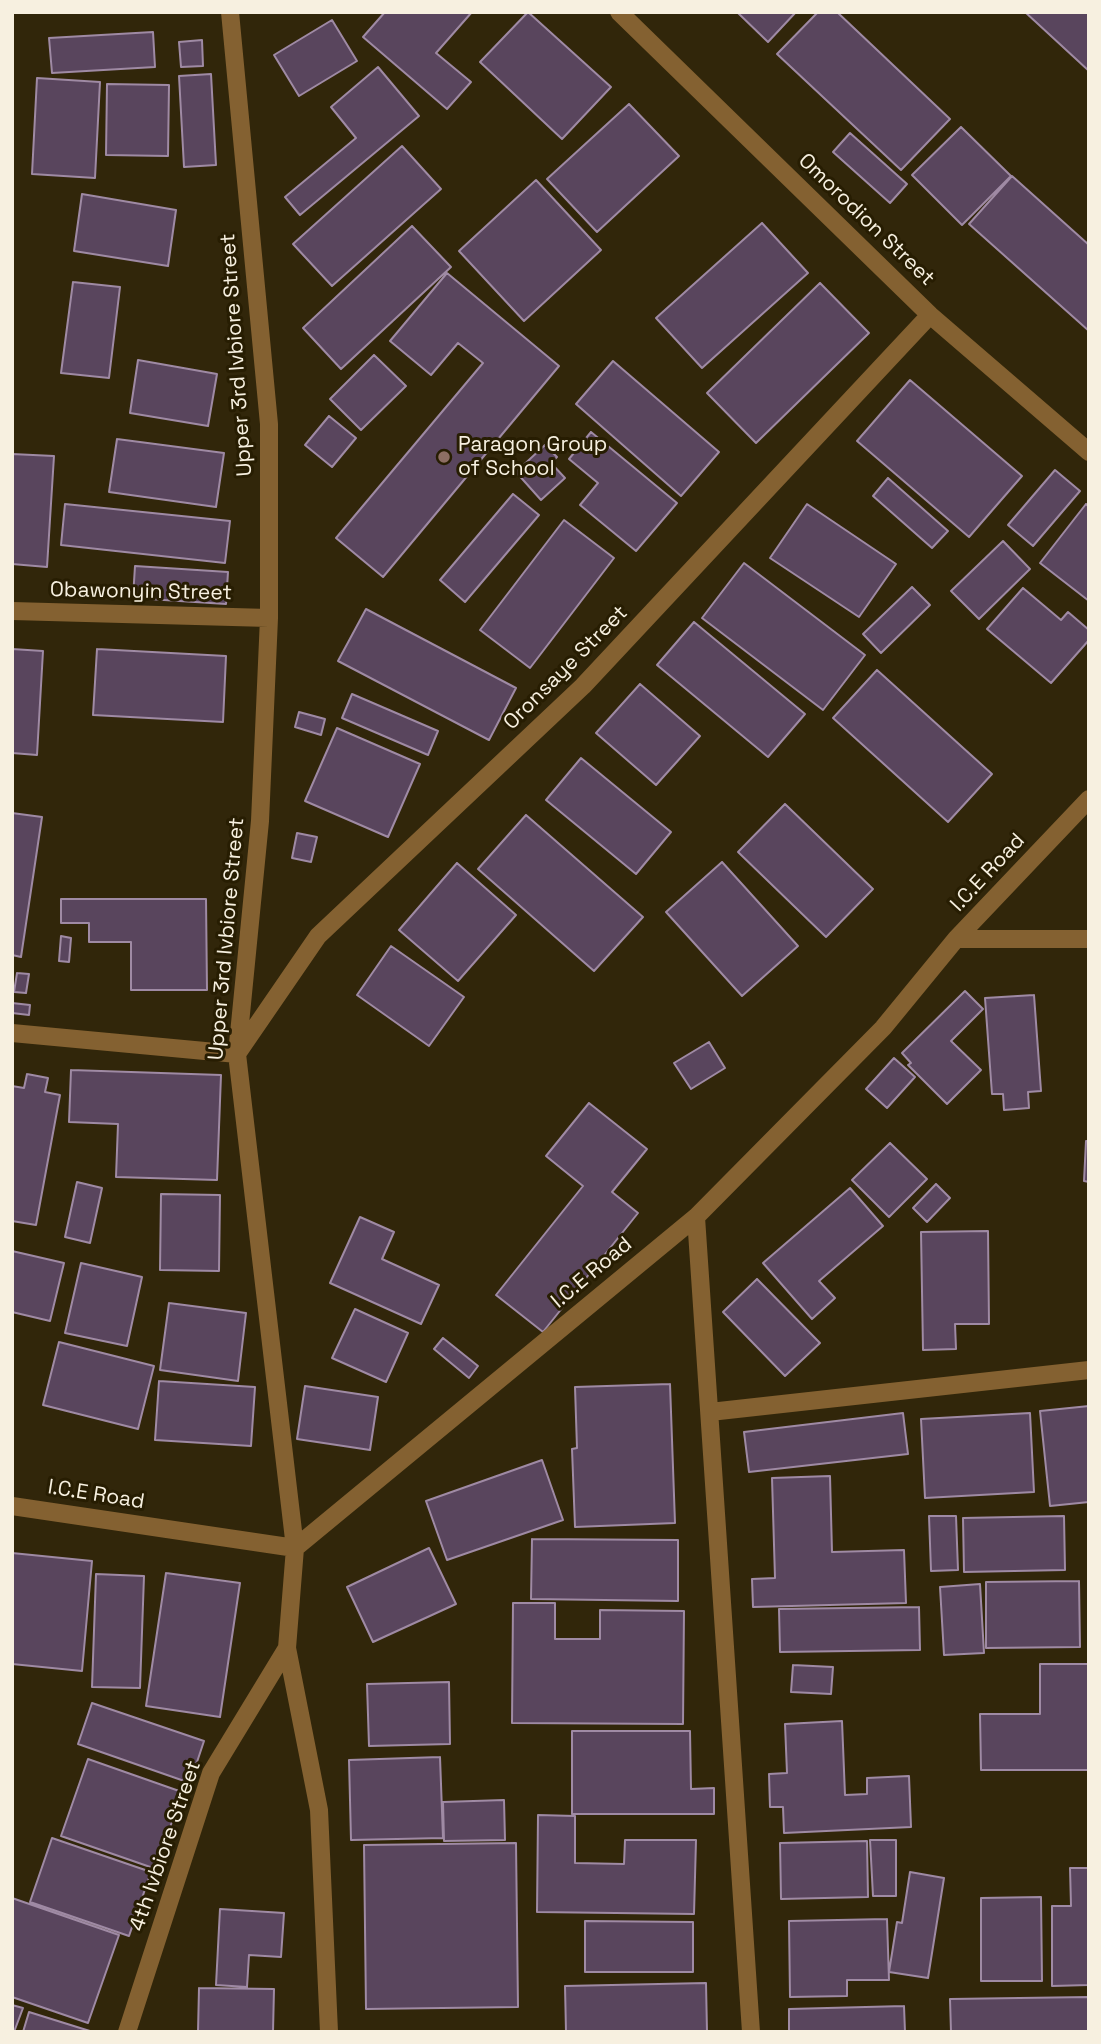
<!DOCTYPE html>
<html>
<head>
<meta charset="utf-8">
<style>
  body { margin:0 }
  #map { position:relative; width:1101px; height:2044px; overflow:hidden; background:#31260a; font-family:"Space Grotesk",sans-serif }
  canvas { display:block }
  .frame { position:absolute; inset:0; border:14px solid #f7f0e0; pointer-events:none }
</style>
</head>
<body>
<div id="map">
<canvas width="1101" height="2044"></canvas>
<div class="frame"></div>
</div>
<script>
const context = document.querySelector('canvas').getContext('2d');
context.lineJoin = 'round';
function fill(path, color) { context.fillStyle = color; context.fill(path, 'evenodd'); }
const poly = rows => new Path2D(rows.map(r => 'M' + r).join(''));
function trace(path, color, width, dash) { context.strokeStyle = color; context.lineWidth = width; context.lineCap = dash ? 'butt' : 'round'; context.setLineDash(dash || []); context.stroke(path); }
function label(font, color, halo, rows, align = 'center') {
  context.font = font + ' "Space Grotesk",sans-serif'; context.lineWidth = 6; context.setLineDash([]); context.textBaseline = 'middle'; context.strokeStyle = halo; context.fillStyle = color; for (const [text, x, y, turn = 0] of rows) {
    context.save(); context.translate(x, y); context.rotate((+turn || 0) * Math.PI / 180); context.textAlign = isNaN(turn) ? turn : align; if (halo) context.strokeText(text, 0, 0); context.fillText(text, 0, 0); context.restore();
  }
}
const building = poly([
  [385,12,472,12,436,53,471,82,447,109,363,37,385,12],
  [528,12,611,87,562,139,480,62,528,12],
  [737,12,796,12,768,42,737,12],
  [818,12,837,12,950,119,901,170,777,54,818,12],
  [1025,12,1089,12,1089,71,1025,12],
  [332,20,357,61,299,96,274,55,332,20],
  [153,32,155,67,52,73,49,38,153,32],
  [202,40,203,66,181,67,179,42,202,40],
  [378,67,419,116,300,215,285,197,356,138,331,107,378,67],
  [211,74,216,165,184,167,179,76,211,74],
  [37,78,100,82,95,178,32,174,37,78],
  [107,84,169,85,168,156,106,155,107,84],
  [629,104,679,156,597,232,547,179,629,104],
  [961,127,1011,176,962,225,912,175,961,127],
  [850,133,907,184,890,203,833,152,850,133],
  [402,146,441,189,332,286,293,244,402,146],
  [1012,176,1089,245,1089,331,969,224,1012,176],
  [536,180,601,250,524,321,459,251,536,180],
  [82,194,176,210,168,266,74,251,82,194],
  [762,223,808,273,702,368,656,318,762,223],
  [412,226,451,267,341,369,303,328,412,226],
  [447,273,559,366,383,577,336,538,483,363,458,343,431,375,390,341,447,273],
  [73,282,120,287,109,378,61,373,73,282],
  [820,283,869,333,756,443,707,393,820,283],
  [374,355,406,386,361,430,330,399,374,355],
  [138,360,217,374,208,426,130,413,138,360],
  [613,361,719,452,681,496,576,404,613,361],
  [910,380,1022,476,969,537,857,441,910,380],
  [329,416,356,438,332,467,305,445,329,416],
  [591,432,677,503,636,551,580,505,598,483,569,459,591,432],
  [117,439,224,453,216,507,109,492,117,439],
  [545,445,557,457,551,463,565,478,541,500,516,472,545,445],
  [12,454,54,456,47,567,12,564,12,454],
  [1055,470,1080,491,1033,546,1008,525,1055,470],
  [888,478,948,531,932,548,873,496,888,478],
  [513,494,539,515,465,602,440,580,513,494],
  [65,504,230,521,225,563,61,545,65,504],
  [807,504,896,564,859,617,770,558,807,504],
  [1086,504,1089,507,1089,601,1040,563,1086,504],
  [564,520,614,558,530,668,480,630,564,520],
  [1003,541,1030,569,979,619,951,591,1003,541],
  [744,563,865,655,823,710,702,618,744,563],
  [135,566,228,572,226,604,133,598,135,566],
  [912,587,930,605,881,653,863,634,912,587],
  [1023,588,1061,620,1068,612,1089,630,1089,640,1051,683,987,629,1023,588],
  [366,609,516,688,489,740,338,661,366,609],
  [694,622,805,714,768,757,657,665,694,622],
  [12,649,43,651,37,755,12,753,12,649],
  [97,649,226,656,223,722,93,715,97,649],
  [877,670,992,774,948,822,833,718,877,670],
  [640,684,700,736,656,785,596,733,640,684],
  [352,694,438,731,428,755,342,718,352,694],
  [299,712,325,719,321,735,295,727,299,712],
  [337,728,420,764,388,837,305,801,337,728],
  [581,758,671,832,636,874,546,800,581,758],
  [785,804,873,889,826,937,738,852,785,804],
  [12,813,42,817,21,957,12,955,12,813],
  [526,815,643,917,594,971,478,869,526,815],
  [297,833,317,837,311,862,292,858,297,833],
  [722,862,798,946,742,996,666,912,722,862],
  [457,863,516,915,458,981,399,930,457,863],
  [61,899,206,899,207,990,131,990,131,942,89,942,89,923,61,923,61,899],
  [61,936,71,938,69,962,59,961,61,936],
  [391,946,464,997,429,1046,357,995,391,946],
  [17,973,29,974,26,993,14,992,17,973],
  [965,991,983,1009,951,1041,981,1070,947,1104,908,1065,911,1063,902,1053,965,991],
  [1034,995,1041,1091,1028,1092,1029,1108,1004,1110,1003,1094,992,1094,985,998,1034,995],
  [12,1003,30,1005,29,1015,12,1013,12,1003],
  [709,1042,725,1068,691,1089,674,1063,709,1042],
  [894,1058,915,1077,887,1108,866,1089,894,1058],
  [71,1070,221,1075,217,1180,116,1177,118,1124,69,1122,71,1070],
  [27,1074,48,1078,45,1092,60,1095,36,1225,12,1221,12,1086,24,1088,27,1074],
  [589,1103,647,1149,612,1192,638,1213,543,1332,496,1295,583,1186,546,1156,589,1103],
  [1086,1141,1089,1141,1089,1182,1084,1181,1086,1141],
  [890,1143,927,1179,889,1217,852,1180,890,1143],
  [77,1182,102,1188,90,1243,65,1237,77,1182],
  [936,1184,950,1198,927,1222,913,1208,936,1184],
  [850,1188,883,1226,819,1281,835,1298,812,1319,763,1263,850,1188],
  [161,1194,220,1195,219,1271,160,1270,161,1194],
  [360,1217,394,1232,382,1259,439,1285,421,1324,330,1283,360,1217],
  [988,1231,989,1324,955,1324,956,1349,923,1350,921,1232,988,1231],
  [12,1251,64,1263,50,1321,12,1312,12,1251],
  [81,1263,142,1277,127,1346,65,1333,81,1263],
  [757,1279,820,1343,785,1376,723,1312,757,1279],
  [169,1303,246,1313,238,1381,160,1370,169,1303],
  [355,1309,408,1333,386,1382,332,1358,355,1309],
  [443,1338,478,1366,469,1378,434,1349,443,1338],
  [59,1342,154,1366,138,1429,43,1405,59,1342],
  [159,1381,255,1387,251,1446,155,1440,159,1381],
  [670,1384,675,1523,575,1527,572,1449,577,1448,575,1387,670,1384],
  [305,1386,378,1397,370,1450,297,1439,305,1386],
  [1089,1406,1089,1502,1050,1506,1040,1411,1089,1406],
  [903,1413,908,1454,749,1472,744,1432,903,1413],
  [1030,1413,1034,1492,925,1498,921,1419,1030,1413],
  [542,1460,563,1520,447,1560,426,1501,542,1460],
  [830,1476,832,1552,904,1550,906,1603,753,1607,752,1579,775,1578,772,1478,830,1476],
  [929,1516,956,1516,958,1570,931,1571,929,1516],
  [1064,1516,1065,1570,964,1572,963,1518,1064,1516],
  [532,1539,678,1540,678,1601,531,1599,532,1539],
  [429,1548,456,1604,373,1642,347,1587,429,1548],
  [12,1553,92,1561,82,1671,12,1664,12,1553],
  [166,1573,240,1583,220,1717,146,1706,166,1573],
  [96,1574,144,1576,140,1688,92,1687,96,1574],
  [1079,1581,1080,1647,986,1648,986,1582,1079,1581],
  [980,1584,984,1653,944,1655,940,1587,980,1584],
  [513,1603,555,1603,555,1639,600,1639,600,1610,684,1611,683,1724,512,1723,513,1603],
  [919,1607,920,1650,780,1652,779,1609,919,1607],
  [1040,1664,1089,1664,1088,1770,981,1770,980,1714,1040,1714,1040,1664],
  [793,1665,833,1667,831,1694,791,1692,793,1665],
  [449,1682,450,1744,369,1746,367,1684,449,1682],
  [92,1703,204,1741,190,1783,78,1744,92,1703],
  [842,1721,845,1795,867,1794,867,1778,909,1776,911,1827,784,1833,783,1807,770,1807,769,1774,787,1773,785,1724,842,1721],
  [572,1731,690,1731,691,1789,714,1788,714,1814,572,1814,572,1731],
  [440,1757,443,1838,351,1840,349,1760,440,1757],
  [88,1759,182,1792,156,1869,61,1836,88,1759],
  [504,1800,505,1840,444,1841,443,1802,504,1800],
  [538,1815,575,1816,575,1863,624,1864,625,1840,696,1840,694,1914,537,1912,538,1815],
  [52,1838,151,1872,129,1936,30,1902,52,1838],
  [870,1840,896,1840,896,1896,873,1896,870,1840],
  [867,1841,868,1897,781,1899,780,1843,867,1841],
  [516,1843,518,2007,366,2009,364,1845,516,1843],
  [1070,1868,1089,1868,1089,1985,1052,1986,1052,1906,1071,1906,1070,1868],
  [910,1872,944,1878,928,1978,889,1972,897,1922,902,1923,910,1872],
  [1041,1897,1042,1981,981,1981,981,1898,1041,1897],
  [12,1898,119,1935,88,2023,12,1997,12,1898],
  [220,1909,284,1913,281,1957,249,1955,247,1987,216,1985,220,1909],
  [887,1919,889,1980,847,1980,847,1996,790,1997,789,1921,887,1919],
  [585,1921,693,1922,693,1972,585,1972,585,1921],
  [706,1983,707,2032,566,2032,565,1986,706,1983],
  [199,1988,274,1989,273,2032,198,2032,199,1988],
  [1089,1997,1089,2032,951,2032,950,1999,1089,1997],
  [12,2005,23,2008,14,2032,12,2032,12,2005],
  [904,2006,905,2032,789,2032,789,2009,904,2006],
  [29,2012,93,2032,23,2032,29,2012]
]);
const street = poly([
  [230,12,269,424,269,618,260,821,237,1054,295,1548,287,1648,319,1810,329,2032],
  [619,12,930,315,1089,452],
  [12,611,269,618],
  [956,939,1089,939],
  [12,1033,237,1054,318,936,583,686,930,315],
  [696,1217,751,2032],
  [710,1412,1089,1370],
  [12,1506,295,1548,696,1217,883,1028,956,939,1089,799],
  [127,2032,211,1773,287,1648]
]);
const markers = [
  [444,457,7,"#8d6e63"]
];
const streetNames = [
  ["Omorodion Street",866,220,44],
  ["Upper 3rd Ivbiore Street",237,355,-94],
  ["Obawonyin Street",141,592,1],
  ["Oronsaye Street",566,668,-45],
  ["I.C.E Road",988,873,-47],
  ["Upper 3rd Ivbiore Street",227,939,-85],
  ["I.C.E Road",592,1273,-40],
  ["I.C.E Road",96,1495,9],
  ["4th Ivbiore Street",166,1846,-71]
];
const poiNames = [
  ["Paragon Group",458,445],
  ["of School",458,469]
];
fill(building, '#59455d');
trace(building, '#9f8aa4', 2);
trace(street, '#846131', 18);
for (const [x, y, r, color] of markers) { const dot = new Path2D(); dot.arc(x, y, r, 0, 2 * Math.PI); context.fillStyle = color; context.fill(dot); trace(dot, '#271d02', 2.5); }
label('21px', '#f7f0e0', '#271d02', streetNames);
label('21px', '#f7f0e0', '#271d02', poiNames, 'left');
</script>
</body>
</html>
